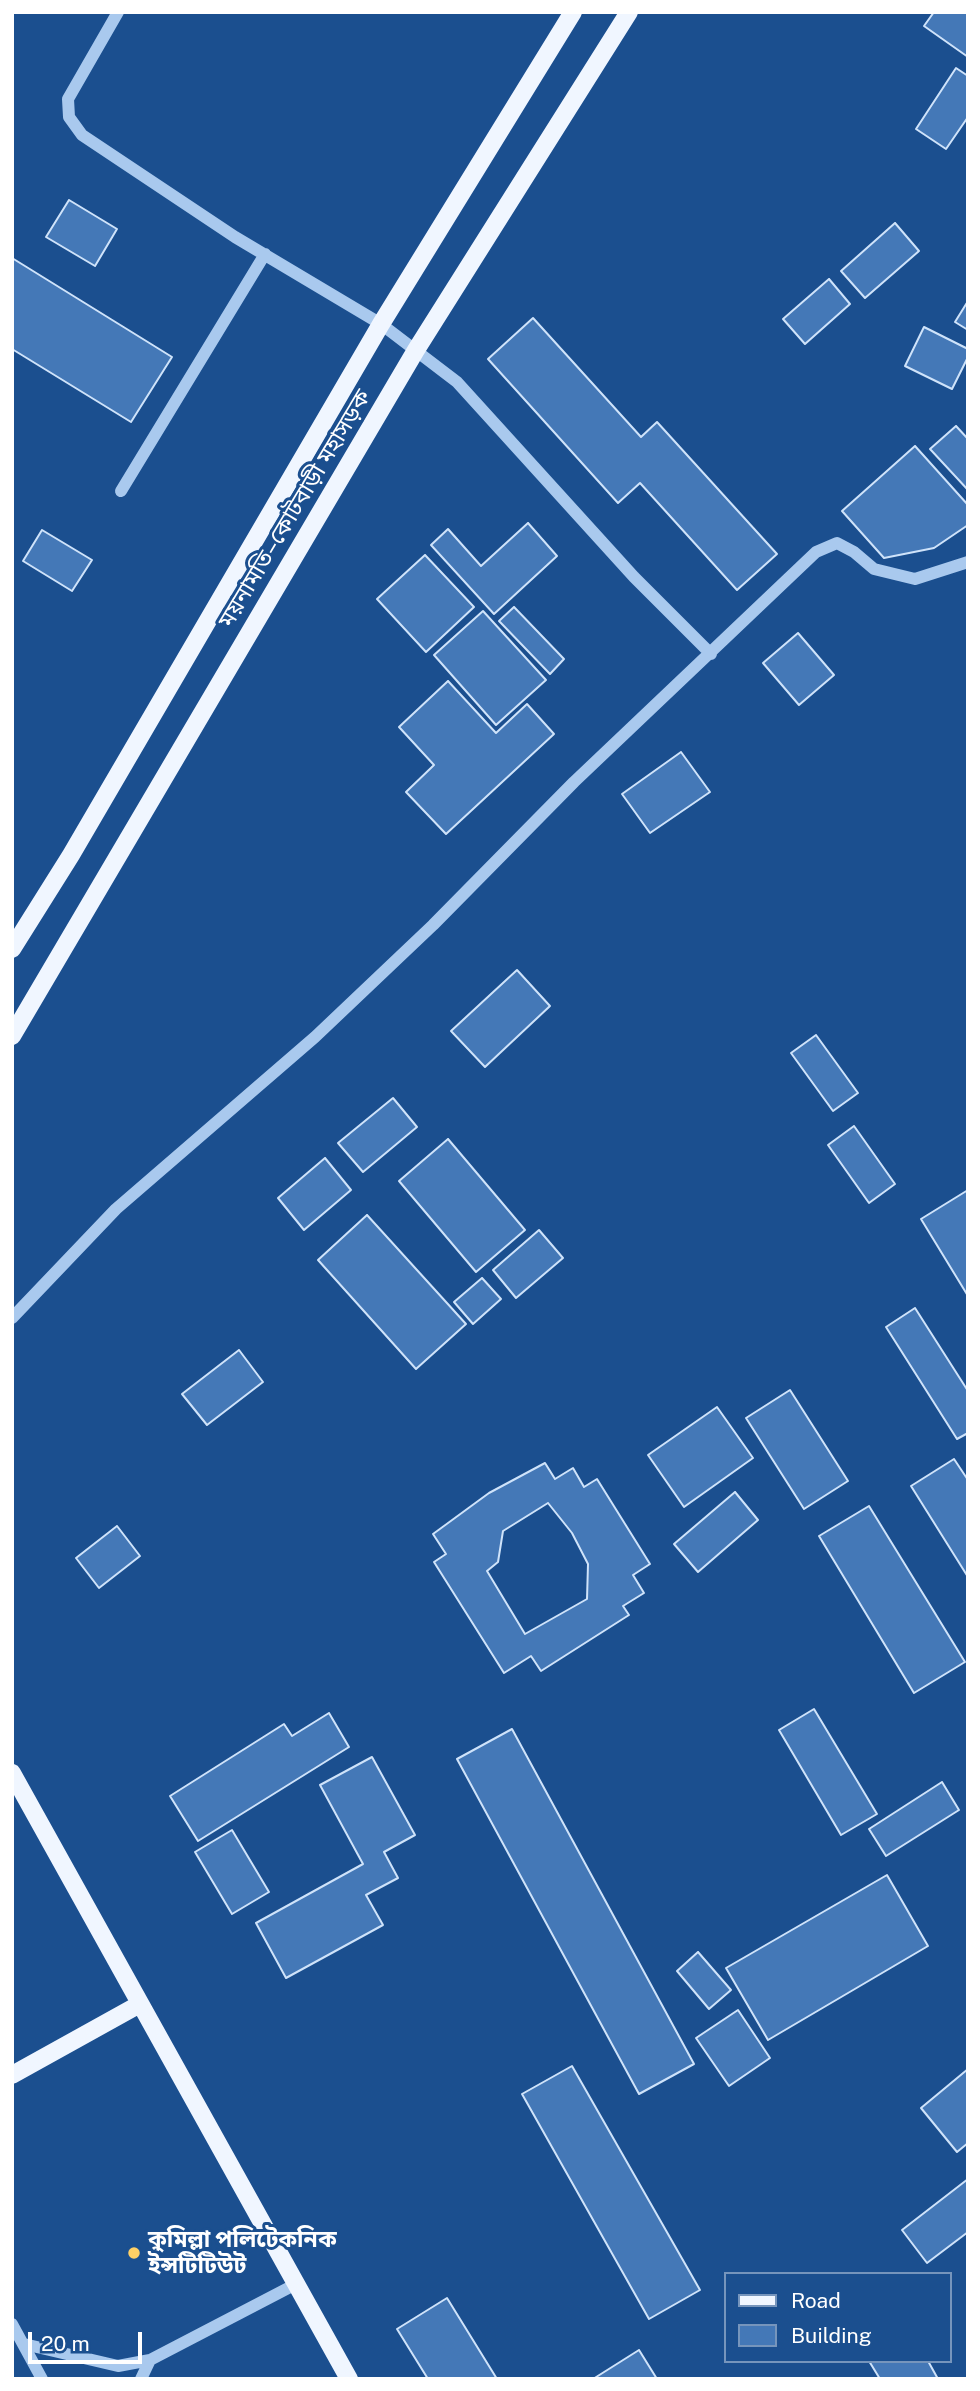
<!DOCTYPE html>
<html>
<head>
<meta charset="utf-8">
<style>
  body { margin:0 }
  #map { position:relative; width:980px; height:2391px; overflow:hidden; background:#1b4f8f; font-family:"Public Sans",sans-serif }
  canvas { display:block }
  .frame { position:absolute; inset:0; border:14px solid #fff; pointer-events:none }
  .legend { position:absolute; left:724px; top:2272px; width:228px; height:91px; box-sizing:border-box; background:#1b4f8f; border:2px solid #7695bc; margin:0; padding:9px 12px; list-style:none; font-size:21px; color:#fff }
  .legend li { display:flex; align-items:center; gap:14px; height:35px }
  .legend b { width:35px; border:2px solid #7695bc }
  .scale { position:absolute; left:28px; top:2332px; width:114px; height:32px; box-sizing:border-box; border:4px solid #fff; border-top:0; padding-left:9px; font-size:21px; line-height:24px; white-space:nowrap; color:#fff; -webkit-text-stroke:5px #1b4f8f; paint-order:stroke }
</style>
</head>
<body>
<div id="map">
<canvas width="980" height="2391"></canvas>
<div class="frame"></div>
<ul class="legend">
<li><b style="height:9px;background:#f0f6ff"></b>Road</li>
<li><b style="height:19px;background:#4478b7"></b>Building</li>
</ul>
<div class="scale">20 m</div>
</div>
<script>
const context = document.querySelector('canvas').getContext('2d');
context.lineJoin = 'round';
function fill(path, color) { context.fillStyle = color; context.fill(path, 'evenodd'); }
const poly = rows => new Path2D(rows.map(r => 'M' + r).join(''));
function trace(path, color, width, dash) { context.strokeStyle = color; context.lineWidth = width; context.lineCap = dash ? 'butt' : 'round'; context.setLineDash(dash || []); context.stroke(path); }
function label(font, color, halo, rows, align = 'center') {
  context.font = font + ' "Public Sans","Noto Sans Bengali",sans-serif'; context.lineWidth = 6; context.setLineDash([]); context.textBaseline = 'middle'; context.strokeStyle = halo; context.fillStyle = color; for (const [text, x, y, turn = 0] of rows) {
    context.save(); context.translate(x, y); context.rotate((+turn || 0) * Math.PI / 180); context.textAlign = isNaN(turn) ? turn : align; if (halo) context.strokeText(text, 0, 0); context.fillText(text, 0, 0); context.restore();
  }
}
const building = poly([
  [934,12,968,12,968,57,924,26,934,12],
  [956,68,968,76,968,117,946,149,916,129,956,68],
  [69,200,117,229,95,266,46,237,69,200],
  [895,223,919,251,865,298,841,271,895,223],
  [12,258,172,357,131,422,12,349,12,258],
  [829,279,850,304,805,344,783,319,829,279],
  [968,301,968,330,955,322,968,301],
  [533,318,641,437,657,422,777,554,737,590,640,483,618,503,488,359,533,318],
  [924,327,968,349,968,357,952,389,905,366,924,327],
  [956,426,968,439,968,490,930,449,956,426],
  [915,446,968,505,968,525,934,548,884,558,842,511,915,446],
  [528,523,557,556,494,614,431,545,448,529,481,566,528,523],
  [42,530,92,560,72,591,23,561,42,530],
  [425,555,474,607,426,652,377,599,425,555],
  [514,607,564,659,550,674,499,621,514,607],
  [483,611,546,680,496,725,434,655,483,611],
  [798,633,834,675,799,705,763,663,798,633],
  [448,681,496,733,527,704,554,734,446,834,406,792,434,765,399,727,448,681],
  [681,752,710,792,650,833,622,794,681,752],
  [517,970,550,1006,485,1067,451,1031,517,970],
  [816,1035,858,1093,833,1111,791,1053,816,1035],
  [393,1098,417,1127,363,1172,338,1143,393,1098],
  [854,1126,895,1184,869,1203,828,1145,854,1126],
  [448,1139,525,1230,476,1272,399,1181,448,1139],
  [325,1158,351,1190,304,1230,278,1198,325,1158],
  [968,1190,968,1296,921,1219,968,1190],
  [367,1215,466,1324,416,1369,318,1260,367,1215],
  [539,1230,563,1258,516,1298,493,1270,539,1230],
  [482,1278,501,1299,473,1324,454,1302,482,1278],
  [915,1308,968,1391,968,1433,957,1439,886,1327,915,1308],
  [239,1350,263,1382,207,1425,182,1394,239,1350],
  [790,1390,848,1481,804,1509,746,1418,790,1390],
  [717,1407,753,1458,684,1507,648,1455,717,1407],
  [954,1459,968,1480,968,1577,911,1486,954,1459],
  [545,1463,555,1479,573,1468,584,1487,597,1479,650,1564,633,1575,644,1593,623,1606,629,1615,541,1671,531,1656,504,1673,434,1562,446,1554,433,1534,489,1493,545,1463],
  [548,1503,572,1533,588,1564,587,1599,525,1634,487,1571,498,1562,503,1531,548,1503],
  [735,1492,758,1520,698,1572,674,1544,735,1492],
  [869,1506,965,1662,914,1693,819,1536,869,1506],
  [117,1526,140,1556,99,1588,76,1558,117,1526],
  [814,1709,877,1814,841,1835,779,1730,814,1709],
  [329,1713,349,1747,198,1841,170,1796,284,1724,292,1736,329,1713],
  [512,1729,694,2064,639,2094,457,1759,512,1729],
  [372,1757,415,1835,384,1852,398,1878,366,1895,383,1925,286,1978,256,1923,363,1864,320,1785,372,1757],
  [942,1782,959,1810,886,1856,869,1829,942,1782],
  [232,1830,269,1892,232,1914,195,1852,232,1830],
  [887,1875,928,1946,768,2040,726,1968,887,1875],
  [698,1952,731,1990,709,2009,677,1971,698,1952],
  [738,2010,770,2058,729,2086,696,2038,738,2010],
  [572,2066,700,2290,649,2319,522,2094,572,2066],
  [968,2069,968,2143,957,2152,921,2108,968,2069],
  [968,2179,968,2232,927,2263,902,2230,968,2179],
  [447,2298,497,2379,428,2379,397,2329,447,2298],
  [639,2350,657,2379,593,2379,639,2350],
  [869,2361,928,2361,938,2379,880,2379,869,2361]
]);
const minor = poly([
  [118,12,68,99,69,117,82,135,235,237,381,324,457,382,634,577,711,654],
  [121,491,265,254],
  [12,1318,116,1209,315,1037,433,925,574,782,816,552,837,543,854,552,874,569,915,579,968,562],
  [12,2324,42,2379],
  [24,2344,118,2366,150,2360,296,2284],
  [141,2379,150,2360]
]);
const major = poly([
  [12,949,71,855,381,324,573,12],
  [12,1036,416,350,629,12],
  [12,1773,349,2379],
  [12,2075,140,2004]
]);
const markers = [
  [134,2253,7,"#ffd166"]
];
const streetNames = [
  ["ময়নামতি–কোটবাড়ী মহাসড়ক",295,509,-59]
];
const poiNames = [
  ["কুমিল্লা পলিটেকনিক",148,2240],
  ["ইন্সটিটিউট",148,2266]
];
fill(building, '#4478b7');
trace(building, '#cfe3fa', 2);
trace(minor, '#a9c9ee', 12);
trace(major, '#f0f6ff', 18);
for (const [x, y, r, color] of markers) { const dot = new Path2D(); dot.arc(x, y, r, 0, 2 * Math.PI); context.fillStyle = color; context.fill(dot); trace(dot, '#1b4f8f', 2.5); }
label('23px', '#fff', '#1b4f8f', streetNames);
label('bold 23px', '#fff', '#1b4f8f', poiNames, 'left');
</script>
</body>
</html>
